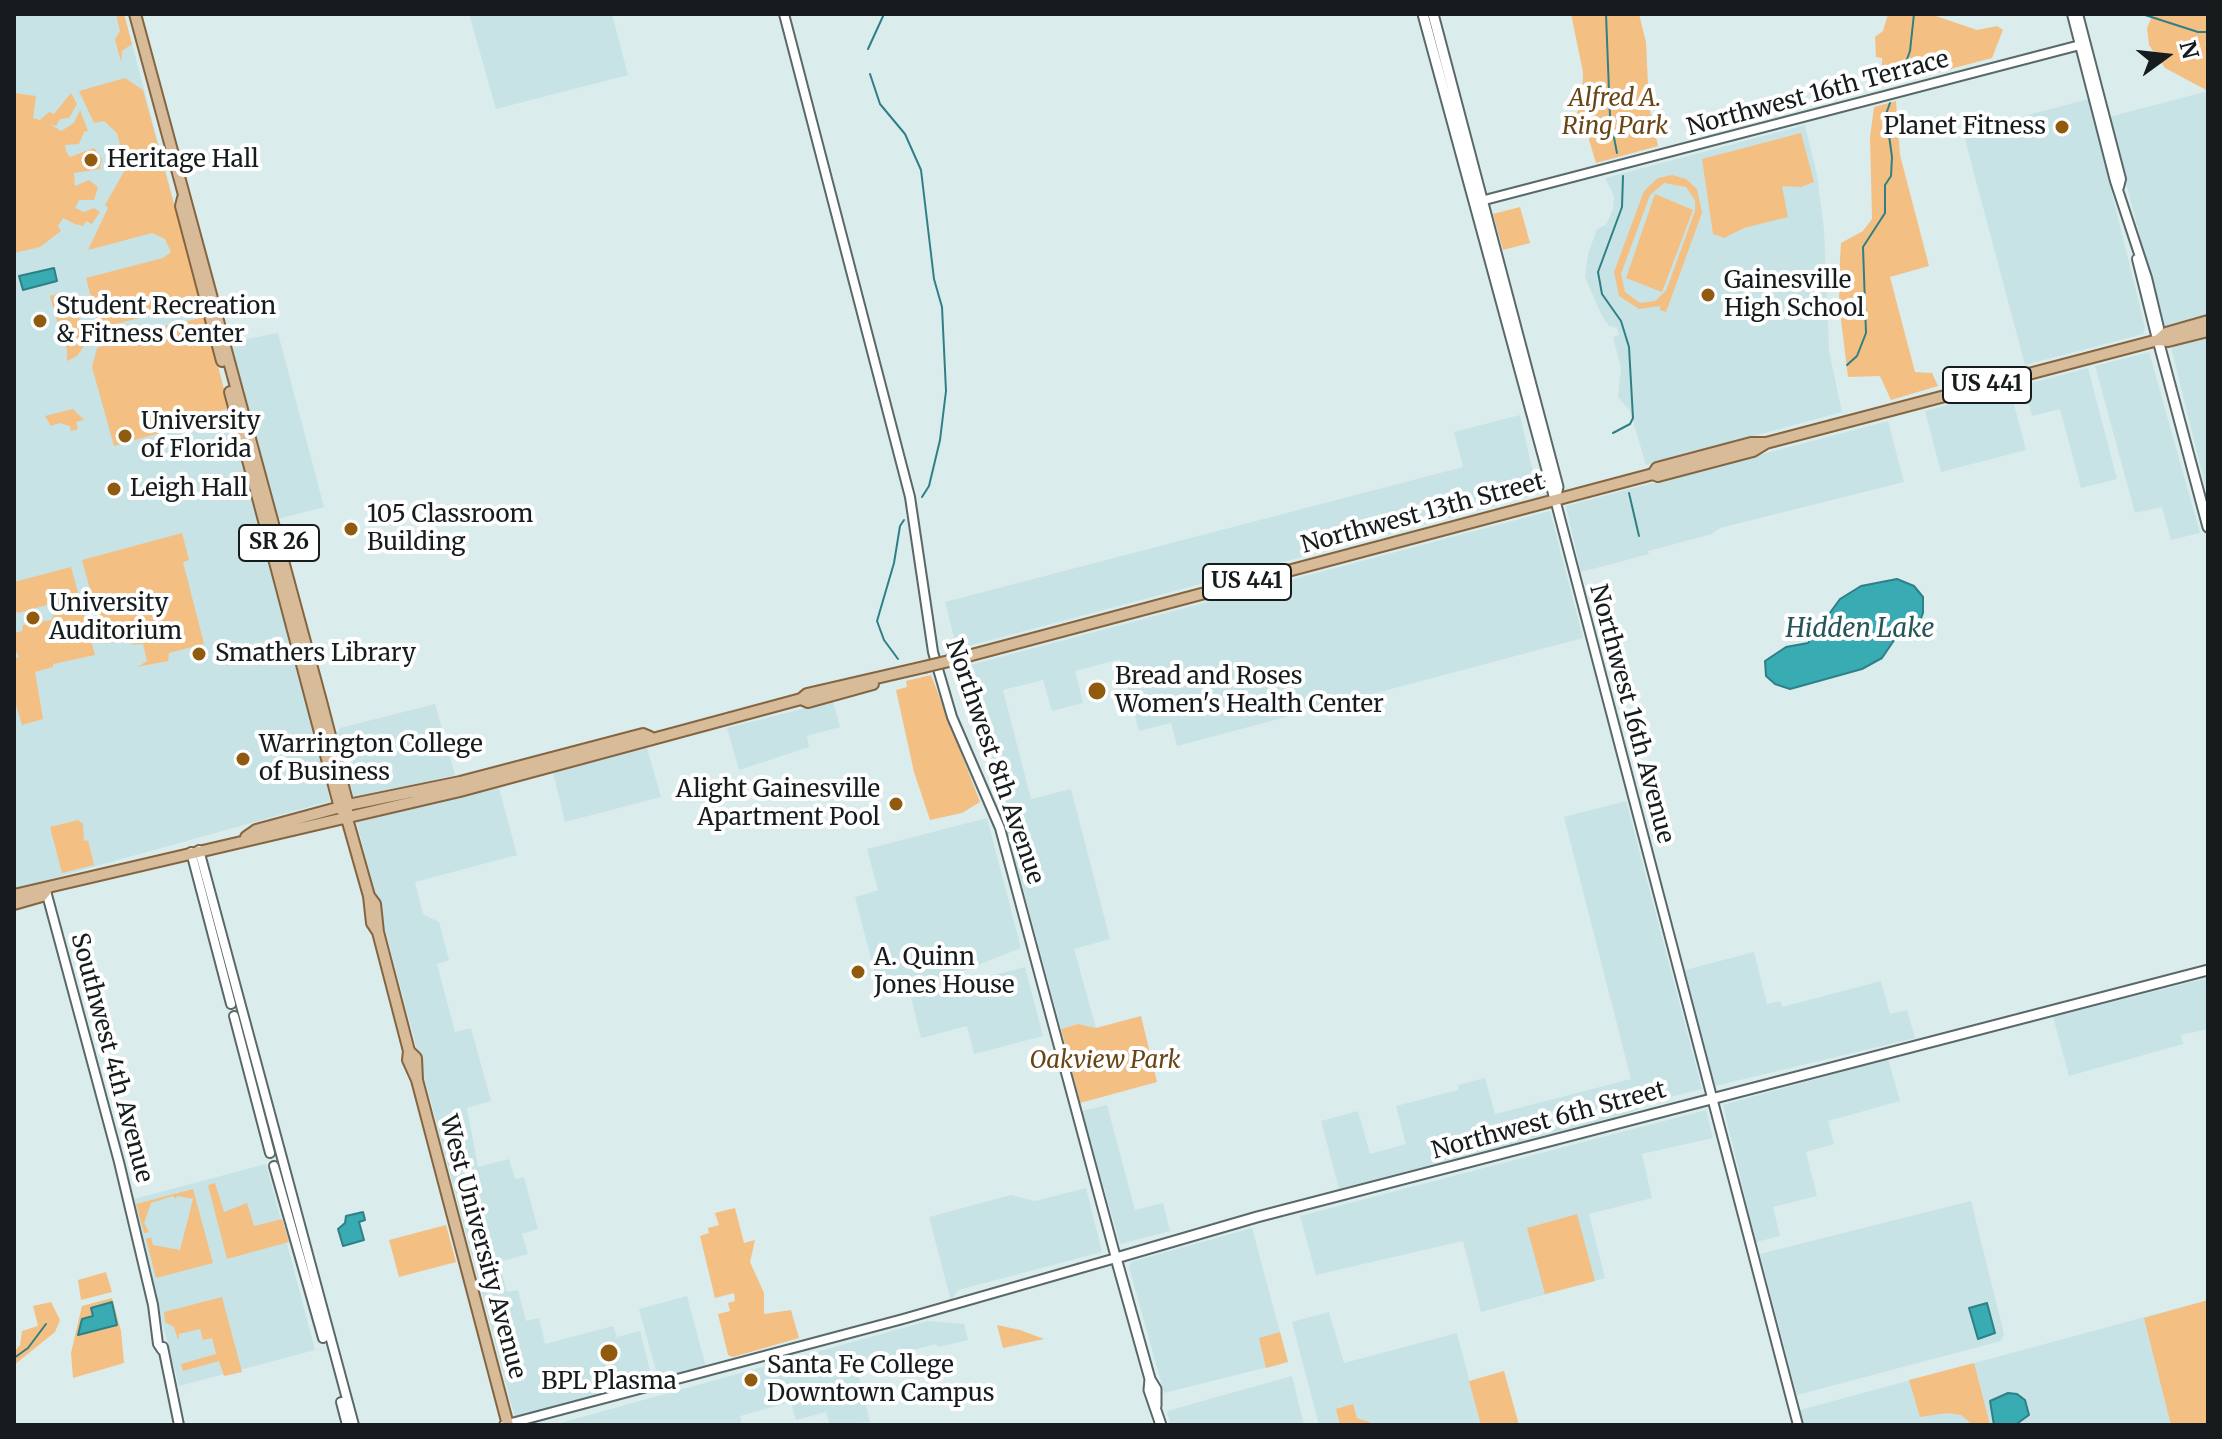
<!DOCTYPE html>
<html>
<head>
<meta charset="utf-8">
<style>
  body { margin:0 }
  #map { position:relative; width:2222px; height:1439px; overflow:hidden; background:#dbeced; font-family:Merriweather,serif }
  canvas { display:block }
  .frame { position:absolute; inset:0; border:16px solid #161c1d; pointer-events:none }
  .north { position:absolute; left:2126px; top:16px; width:80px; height:80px; -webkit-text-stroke:6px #fff; paint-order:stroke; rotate:75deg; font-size:22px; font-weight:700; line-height:32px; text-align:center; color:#161c1d }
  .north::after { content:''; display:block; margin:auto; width:28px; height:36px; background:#161c1d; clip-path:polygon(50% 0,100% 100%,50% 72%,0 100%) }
</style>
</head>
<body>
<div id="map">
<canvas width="2222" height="1439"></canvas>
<div class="frame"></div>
<div class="north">N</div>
</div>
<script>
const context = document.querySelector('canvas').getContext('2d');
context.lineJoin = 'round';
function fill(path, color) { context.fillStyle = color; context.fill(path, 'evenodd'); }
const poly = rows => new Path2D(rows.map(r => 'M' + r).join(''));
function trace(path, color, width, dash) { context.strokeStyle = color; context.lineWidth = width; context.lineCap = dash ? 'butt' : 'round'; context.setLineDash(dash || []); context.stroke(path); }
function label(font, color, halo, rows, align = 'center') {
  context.font = font + ' Merriweather,serif'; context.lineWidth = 8; context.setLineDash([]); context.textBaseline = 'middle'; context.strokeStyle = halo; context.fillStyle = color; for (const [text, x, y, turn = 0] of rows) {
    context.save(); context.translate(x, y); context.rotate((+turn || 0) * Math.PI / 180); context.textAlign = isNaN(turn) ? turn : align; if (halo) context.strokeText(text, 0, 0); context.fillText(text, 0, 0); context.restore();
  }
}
const built = poly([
  [14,14,124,14,313,724,330,801,14,889],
  [469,14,612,14,628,75,496,109],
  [2208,91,2208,314,2163,326,2109,117],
  [2089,99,2145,328,2143,334,2025,365,1963,132],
  [1805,125,1817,175,1824,229,1829,351,1842,412,1646,465,1630,411,1618,397,1621,368,1613,337,1619,335,1617,328,1609,326,1601,314,1585,277,1588,254,1597,229,1606,225,1613,209,1614,196,1605,178],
  [278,333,324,507,278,519,231,342],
  [2208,336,2208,497,2171,347],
  [2149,352,2200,533,2171,540,2162,507,2135,513,2095,366],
  [2088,368,2117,479,2081,488,2060,409,2032,416,2023,385],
  [2010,389,2026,450,1941,472,1925,411],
  [1520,415,1538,494,957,649,945,602,1463,467,1454,432],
  [1888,421,1904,482,1720,528,1712,534,1648,551,1649,554,1581,572,1566,506],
  [1550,511,1583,638,1177,746,1171,723,1139,731,1120,659,1075,671,1083,703,1052,711,1043,680,1003,690,1031,799,1071,789,1110,939,1074,949,1096,1028,1078,1024,1061,1029,963,667],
  [833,701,840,727,807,736,809,747,739,770,727,728],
  [435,704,455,775,354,799,337,733,340,728],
  [647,748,661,797,565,822,553,772],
  [499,788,517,855,415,882,423,914,439,922,449,960,437,964,455,1032,471,1028,491,1101,467,1108,478,1167,509,1159,515,1179,524,1177,538,1229,522,1234,528,1254,499,1262,507,1292,518,1290,526,1321,539,1318,545,1344,613,1326,617,1337,640,1331,652,1379,651,1383,515,1418,356,820],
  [1626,801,1702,1089,1651,1102,1630,1113,1339,1189,1321,1121,1358,1111,1370,1154,1406,1144,1396,1106,1458,1090,1458,1085,1485,1078,1495,1114,1631,1079,1564,817],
  [987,818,1021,948,957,973,880,993,855,897,878,890,867,849],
  [1754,952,1767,1004,1780,1001,1782,1007,1881,981,1890,1014,1907,1010,1915,1038,1715,1086,1685,970],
  [1025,967,1043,1036,974,1054,967,1026,921,1038,911,997],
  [2208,978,2208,1029,2181,1035,2183,1044,2069,1076,2053,1017],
  [1888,1059,1900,1101,1828,1121,1834,1144,1806,1152,1817,1196,1773,1207,1780,1236,1756,1242,1723,1105],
  [1107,1105,1135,1210,1163,1203,1170,1231,1120,1244,1082,1111],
  [1706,1110,1713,1138,1642,1154,1652,1198,1589,1214,1605,1278,1481,1312,1463,1241,1316,1275,1300,1216],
  [266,1164,315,1350,179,1386,130,1200],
  [1086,1188,1102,1252,958,1290,951,1301,929,1217,1011,1195,1035,1201],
  [1971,1201,2004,1334,2001,1341,1797,1395,1760,1254],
  [1252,1228,1288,1362,1164,1393,1129,1267,1131,1262],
  [687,1296,706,1367,658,1378,639,1309],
  [2208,1300,2208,1425,1804,1425,1800,1410],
  [1329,1312,1344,1363,1457,1333,1481,1425,1319,1425,1292,1322],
  [928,1321,964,1324,968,1340,939,1347,935,1344,856,1366,870,1422,830,1425,826,1412,796,1420,791,1402,740,1416,742,1425,553,1425],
  [1292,1376,1304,1425,1170,1425,1167,1411]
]);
const green = poly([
  [116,14,124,14,132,44,122,51,121,62,115,39,120,31],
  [1571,14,1639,14,1646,42,1649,106,1658,146,1596,163,1587,133,1574,121,1582,99,1583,72],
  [1888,14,1930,14,1977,30,1997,26,2003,30,1992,58,1882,87,1882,58,1876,57,1875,37,1883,31],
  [2153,14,2208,14,2208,91,2165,68,2149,45,2147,28],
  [125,78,143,90,201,304,185,303,176,309,99,328,86,278,163,258,171,252,165,239,152,233,88,250,108,208,105,205,126,168,117,133,104,121,94,123,79,91],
  [14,93,36,96,33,118,40,120,49,112,54,114,71,93,77,104,69,118,60,119,56,126,50,124,61,131,74,123,80,110,88,131,84,132,79,144,65,145,66,151,70,157,94,148,102,159,100,169,74,173,75,186,89,180,98,187,94,200,79,200,75,208,84,212,94,208,100,212,92,224,86,221,83,226,75,224,63,218,58,226,61,231,40,247,14,253],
  [1896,101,1900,155,1929,266,1890,277,1915,372,1932,373,1938,386,1891,400,1880,376,1848,377,1839,303,1840,260,1841,243,1863,231,1872,219,1870,137,1874,107],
  [1801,133,1814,182,1801,187,1782,186,1788,217,1744,228,1724,238,1713,234,1702,159],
  [1672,175,1686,179,1697,189,1702,213,1666,312,1660,310,1660,306,1639,309,1619,296,1614,272,1644,191,1658,178],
  [1664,183,1686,187,1695,200,1695,211,1666,291,1655,301,1640,303,1625,292,1621,274,1650,195],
  [1655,194,1693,210,1662,292,1626,278],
  [1520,207,1530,243,1503,250,1493,214],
  [57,294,62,313,77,309,86,343,77,356,67,361,67,350,55,315,59,313,54,311,50,296],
  [205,317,229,408,213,413,213,418,114,446,92,367,97,348,129,334],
  [73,409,84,420,76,422,78,429,71,431,70,426,59,423,51,426,45,416],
  [182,533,189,560,183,562,204,644,169,653,168,661,137,667,147,661,143,644,129,645,142,641,140,636,105,644,82,560],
  [71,567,95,655,53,664,53,667,35,672,43,719,22,725,14,698,14,658,19,657,14,648,14,633,22,631,23,625,51,620,55,613,47,605,18,613,14,610,14,582],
  [931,675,980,802,962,813,930,820,914,772,896,690,907,687,906,681],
  [78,820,83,824,84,841,88,840,94,865,62,873,50,827],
  [1141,1016,1157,1082,1080,1103,1061,1029,1078,1024,1096,1028],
  [215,1183,224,1212,247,1203,254,1226,282,1219,289,1242,227,1259,208,1185],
  [193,1189,213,1263,156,1278,146,1239,151,1237,153,1245,180,1250,193,1199,177,1196,176,1199,173,1196,151,1203,144,1223,149,1232,144,1233,136,1204],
  [735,1208,744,1243,755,1240,750,1262,764,1293,764,1314,791,1310,799,1338,733,1357,728,1355,718,1314,730,1311,728,1303,735,1301,734,1293,715,1298,700,1236,709,1233,708,1228,719,1225,715,1213],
  [1577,1214,1595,1281,1545,1294,1527,1228],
  [446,1225,456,1262,399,1277,389,1240],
  [106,1272,112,1292,81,1300,78,1280],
  [222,1297,242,1372,224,1376,219,1361,183,1371,181,1364,216,1354,212,1338,203,1340,200,1329,179,1334,178,1340,174,1327,165,1322,164,1312],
  [112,1298,121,1331,124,1363,73,1378,71,1353,82,1306],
  [2208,1300,2208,1425,2171,1425,2144,1318],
  [51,1302,60,1320,55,1332,14,1365,14,1352,20,1345,22,1331,38,1326,33,1306],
  [997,1325,1020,1330,1044,1339,1003,1348],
  [1280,1332,1288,1362,1266,1368,1259,1338],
  [1974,1363,1990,1425,1973,1425,1961,1415,1947,1413,1920,1417,1909,1380],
  [1504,1371,1519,1425,1481,1425,1469,1381],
  [1353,1404,1357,1418,1378,1425,1340,1425,1336,1409]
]);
const water = poly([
  [54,268,57,281,23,290,19,276,54,268],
  [1897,579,1914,586,1923,597,1923,613,1920,621,1899,633,1882,658,1862,669,1790,689,1775,684,1766,676,1765,661,1786,647,1808,643,1840,599,1861,586,1897,579],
  [363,1212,365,1220,359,1222,364,1240,343,1246,338,1229,345,1223,346,1216,363,1212],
  [112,1302,117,1325,78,1335,82,1319,93,1316,91,1308,112,1302],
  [1987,1303,1995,1333,1978,1339,1969,1308,1987,1303],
  [2008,1393,2017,1394,2025,1400,2029,1415,2015,1425,1994,1425,1990,1401,2008,1393]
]);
const stream = poly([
  [1606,14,1610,117,1617,153],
  [2142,14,2198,32,2208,32],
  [868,49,884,14],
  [870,74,880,104,905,134,921,170,934,279,942,307,946,391,940,440,929,486,922,497],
  [1899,81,1910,51,1914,14],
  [1847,365,1857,356,1866,333,1863,247,1885,213,1885,185,1891,176,1892,157,1886,114,1890,103],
  [1613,433,1630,424,1633,418,1629,347,1621,321,1602,294,1598,272,1622,207,1623,176],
  [1629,493,1639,536],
  [898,659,884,640,877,621,894,563,900,526,904,520],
  [14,1358,28,1348,46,1324]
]);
const tertiary = poly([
  [2072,14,2115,181,2147,278,2159,328,2158,340],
  [2078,14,2121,179,2119,187],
  [1477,202,2080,45],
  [2137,259,2157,339],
  [1555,499,1798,1425],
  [199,850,354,1425],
  [191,852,231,1004],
  [46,891,119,1162,153,1305,158,1344,162,1350],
  [234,1016,270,1153],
  [274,1166,323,1338],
  [163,1347,179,1425],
  [341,1402,347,1425],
  [504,1425,903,1319,1116,1258,1000,828,952,717,933,652,910,497,784,14]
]);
const secondary = poly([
  [1423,14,1555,499],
  [1433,14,1558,487,1555,499],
  [2158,340,2208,527],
  [1150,1379,1149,1390,1161,1425],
  [1156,1406,1156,1389,1150,1379,1116,1258,1257,1217,2208,970]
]);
const primary = poly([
  [135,14,321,701,348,805,346,815],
  [183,198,181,206,222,361],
  [2158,340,2166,333,2208,321],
  [230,392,340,808,346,815,369,896,375,904,378,932],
  [1653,474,1657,468,1751,443,1764,443],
  [949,661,1653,474,1658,476,1753,451,1766,443,2158,340,2168,341,2208,331],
  [801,699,808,702,873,684],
  [246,837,256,830,348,805,460,782,643,734,650,737],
  [14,895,460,791,801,699,807,694,924,667],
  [369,896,372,923,378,932,409,1051,408,1060,417,1080,508,1425],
  [14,904,42,896,46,891],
  [409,1051,416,1058,417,1080]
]);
const primaryBridge = poly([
  [924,667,949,661]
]);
const markers = [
  [2062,127,8,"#905b0e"],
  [91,160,8,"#905b0e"],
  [1708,295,8,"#905b0e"],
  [40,321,8,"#905b0e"],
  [125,436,8,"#905b0e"],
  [114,489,8,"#905b0e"],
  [351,529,8,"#905b0e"],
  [33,618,8,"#905b0e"],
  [199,654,8,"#905b0e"],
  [1097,691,10,"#905b0e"],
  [243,759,8,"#905b0e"],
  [896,804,8,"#905b0e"],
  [858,972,8,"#905b0e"],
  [609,1353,10,"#905b0e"],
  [751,1380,8,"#905b0e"]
];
const shields = [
  [1987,385,88],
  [279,543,80],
  [1247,582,88]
];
const shieldNames = [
  ["US 441",1987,385],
  ["SR 26",279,543],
  ["US 441",1247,582]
];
const streetNames = [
  ["Northwest 16th Terrace",1818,94,-15],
  ["Northwest 13th Street",1423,514,-15],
  ["Northwest 16th Avenue",1631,714,75],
  ["Northwest 8th Avenue",994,762,71],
  ["Southwest 4th Avenue",111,1058,75],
  ["Northwest 6th Street",1549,1121,-15],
  ["West University Avenue",482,1247,75]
];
const parkNames = [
  ["Alfred A.",1615,99],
  ["Ring Park",1615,127],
  ["Oakview Park",1105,1061]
];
const poiNames = [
  ["Planet Fitness",2046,127,"right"],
  ["Heritage Hall",107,160],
  ["Gainesville",1724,281],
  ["High School",1724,309],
  ["Student Recreation",56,307],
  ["& Fitness Center",56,335],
  ["University",141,422],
  ["of Florida",141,450],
  ["Leigh Hall",130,489],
  ["105 Classroom",367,515],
  ["Building",367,543],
  ["University",49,604],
  ["Auditorium",49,632],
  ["Smathers Library",215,654],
  ["Bread and Roses",1115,677],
  ["Women's Health Center",1115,705],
  ["Warrington College",259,745],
  ["of Business",259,773],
  ["Alight Gainesville",880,790,"right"],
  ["Apartment Pool",880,818,"right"],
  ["A. Quinn",874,958],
  ["Jones House",874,986],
  ["Santa Fe College",767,1366],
  ["Downtown Campus",767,1394],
  ["BPL Plasma",609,1382,"center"]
];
const waterNames = [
  ["Hidden Lake",1860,630]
];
fill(built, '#c8e3e5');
fill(green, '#f4bf83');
fill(water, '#39abb3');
trace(water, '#2e8086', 2);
trace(stream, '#2e8086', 2);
trace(tertiary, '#596869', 12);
trace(secondary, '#596869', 13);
trace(primary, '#836541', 14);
trace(tertiary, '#fff', 8);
trace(secondary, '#fff', 9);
trace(primary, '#d8bb98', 10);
trace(primaryBridge, '#836541', 14, []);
trace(primaryBridge, '#d8bb98', 10);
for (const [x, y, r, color] of markers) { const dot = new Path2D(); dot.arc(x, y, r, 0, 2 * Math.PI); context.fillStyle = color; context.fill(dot); trace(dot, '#fff', 3); }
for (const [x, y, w] of shields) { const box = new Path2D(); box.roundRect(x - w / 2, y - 18, w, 36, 6); context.fillStyle = '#fff'; context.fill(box); trace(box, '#161c1d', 2); }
label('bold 22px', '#161c1d', null, shieldNames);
label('24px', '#161c1d', '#fff', streetNames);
label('italic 24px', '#694516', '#fff', parkNames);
label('24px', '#161c1d', '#fff', poiNames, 'left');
label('italic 26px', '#26565a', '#fff', waterNames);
</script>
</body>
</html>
